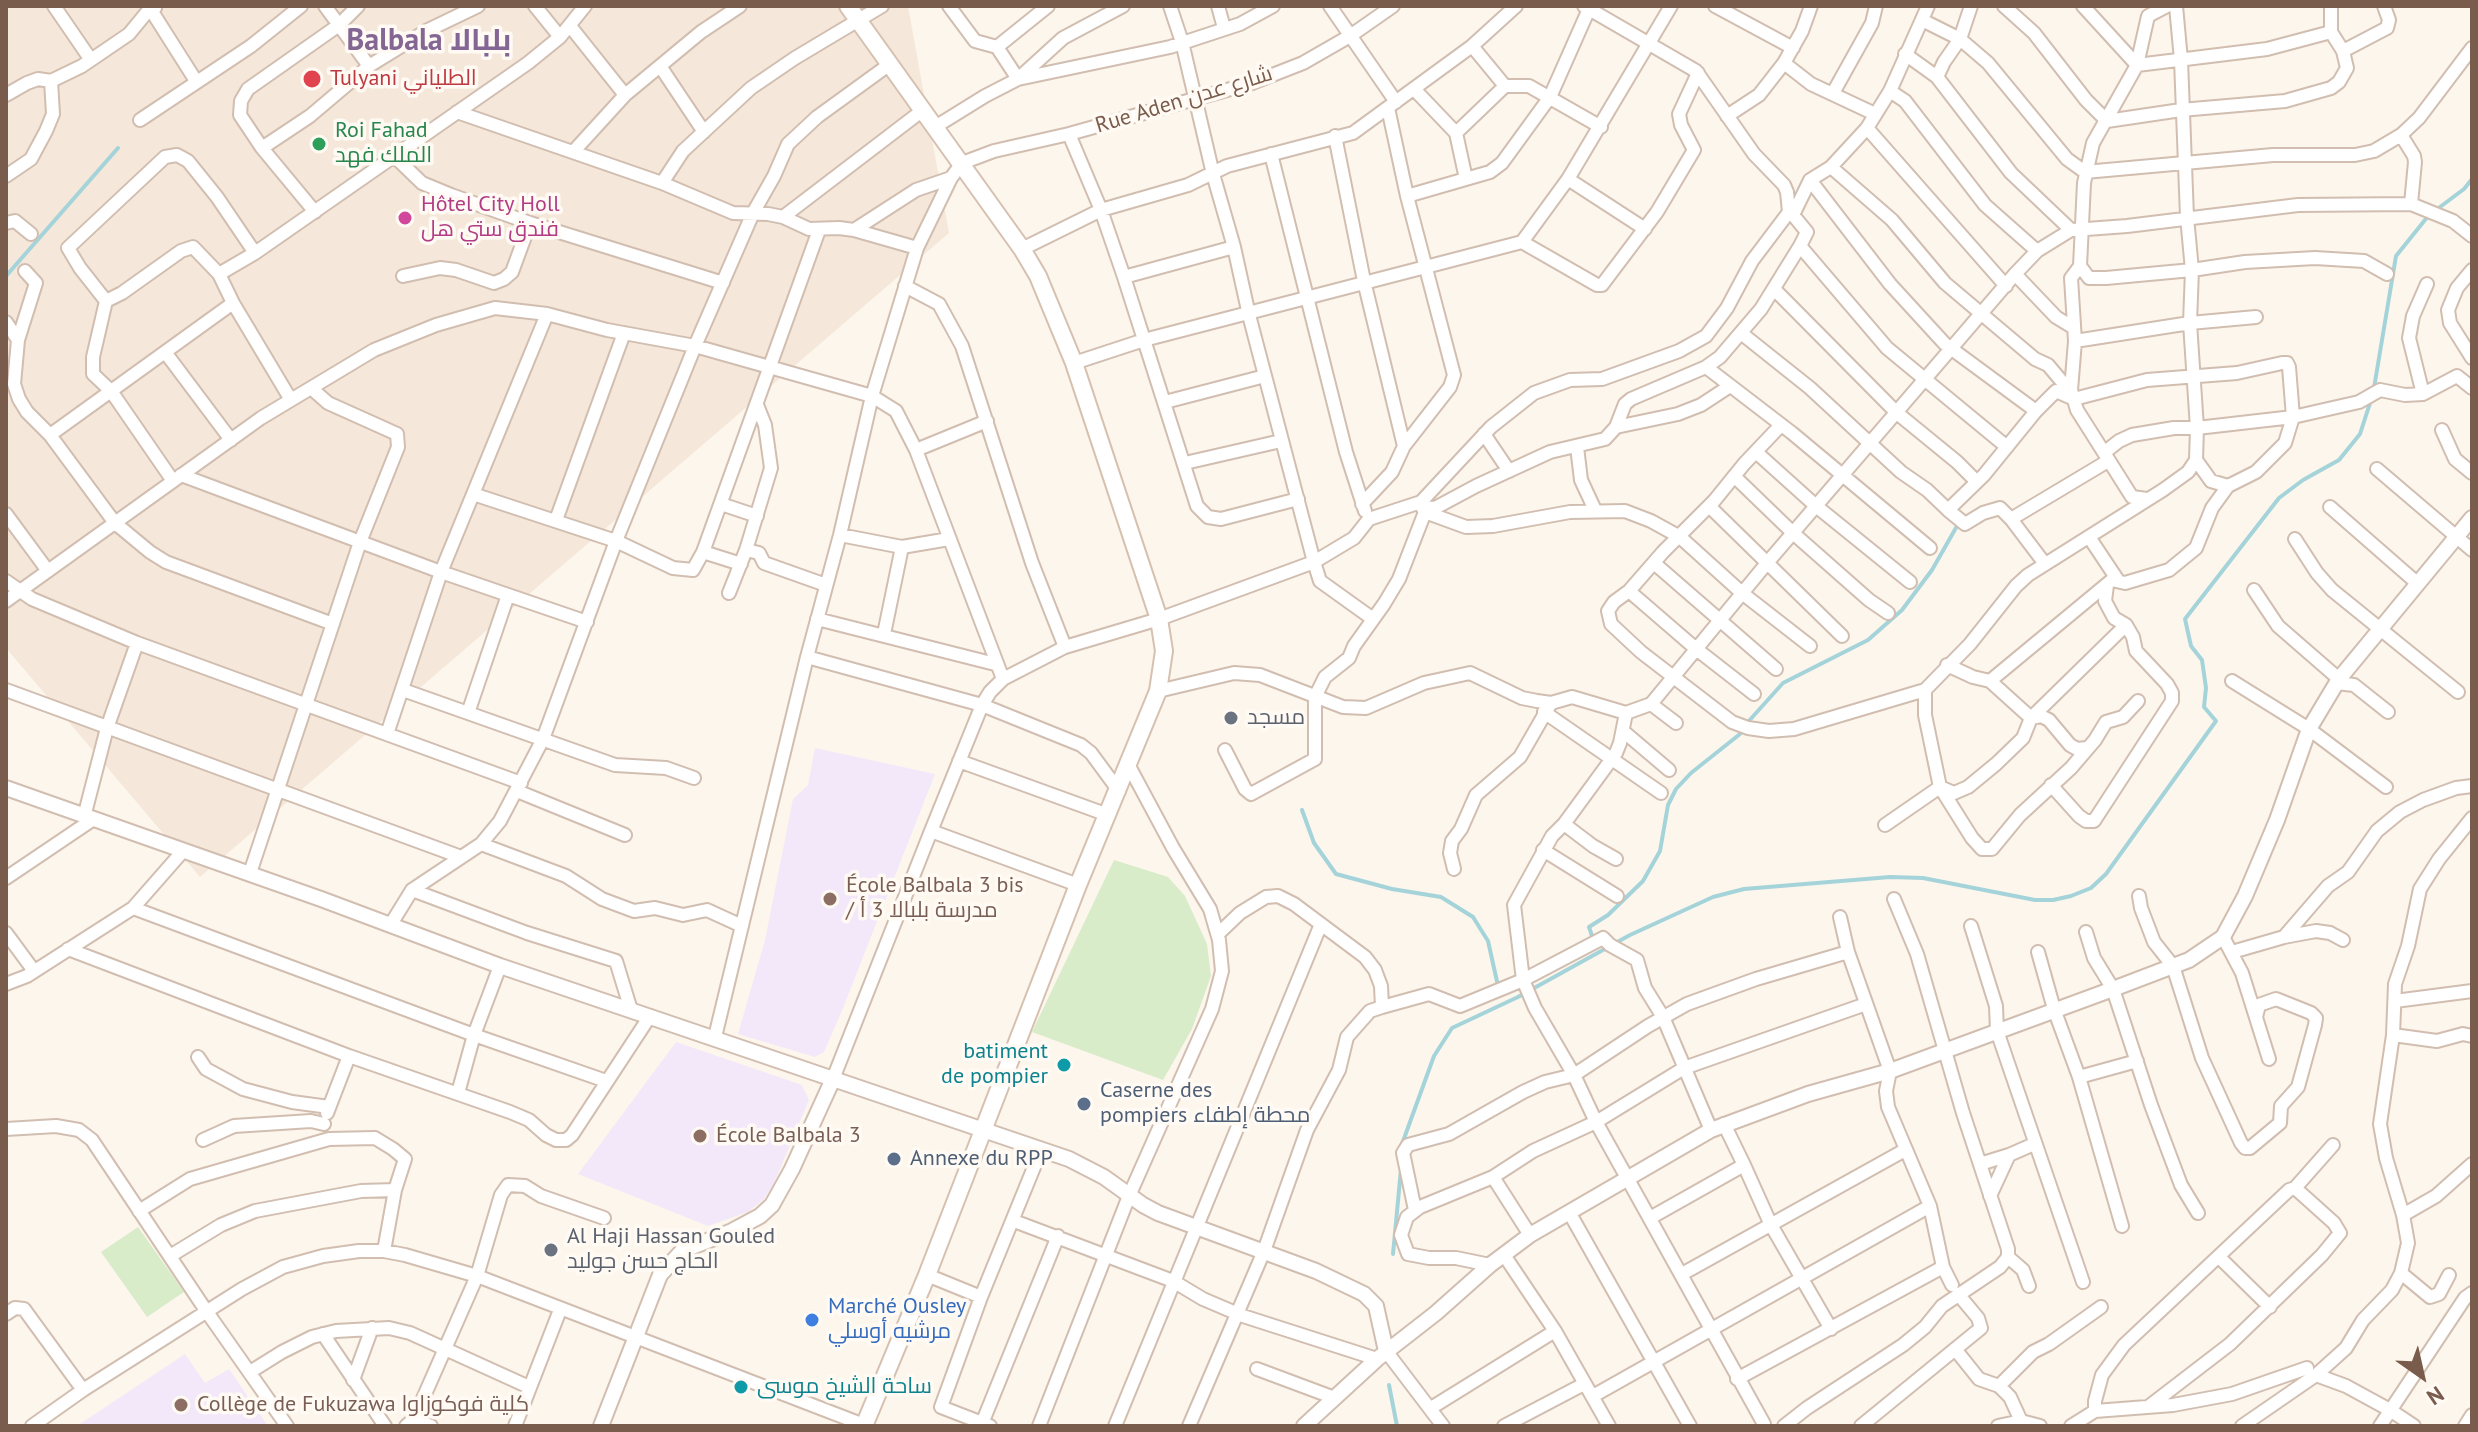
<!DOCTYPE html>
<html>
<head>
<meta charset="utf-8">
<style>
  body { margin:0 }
  #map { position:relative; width:2478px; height:1432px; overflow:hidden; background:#fdf6ec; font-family:"PT Sans",sans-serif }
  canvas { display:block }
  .frame { position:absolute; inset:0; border:8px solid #7a5c4d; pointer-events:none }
  .north { position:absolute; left:2382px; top:1336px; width:80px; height:80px; -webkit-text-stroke:6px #fffaf3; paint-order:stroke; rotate:146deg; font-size:22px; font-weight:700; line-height:32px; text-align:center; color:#7a5c4d }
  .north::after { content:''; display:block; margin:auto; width:28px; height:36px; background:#7a5c4d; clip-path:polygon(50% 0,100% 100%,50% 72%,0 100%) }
</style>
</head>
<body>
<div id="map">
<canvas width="2478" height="1432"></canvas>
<div class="frame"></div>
<div class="north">N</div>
</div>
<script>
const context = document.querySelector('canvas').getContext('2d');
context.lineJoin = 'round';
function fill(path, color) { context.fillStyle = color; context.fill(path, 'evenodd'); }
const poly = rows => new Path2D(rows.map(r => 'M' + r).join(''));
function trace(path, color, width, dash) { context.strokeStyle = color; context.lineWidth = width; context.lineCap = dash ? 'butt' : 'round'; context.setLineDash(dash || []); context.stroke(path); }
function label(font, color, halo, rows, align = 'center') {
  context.font = font + ' "PT Sans",Cairo,sans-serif'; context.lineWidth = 7; context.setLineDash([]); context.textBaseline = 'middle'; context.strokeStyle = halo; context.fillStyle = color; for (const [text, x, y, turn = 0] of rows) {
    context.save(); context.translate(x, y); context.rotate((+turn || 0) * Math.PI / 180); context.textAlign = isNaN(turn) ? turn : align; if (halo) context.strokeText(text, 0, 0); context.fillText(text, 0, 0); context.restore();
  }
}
const residential = poly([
  [6,6,908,6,949,233,200,877,6,648]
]);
const education = poly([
  [815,748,935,774,843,1008,824,1052,815,1057,738,1034,765,940,793,799,808,785],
  [676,1042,802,1085,809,1100,774,1183,764,1199,748,1212,708,1226,578,1174],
  [185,1354,205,1383,229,1369,268,1426,77,1426]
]);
const green = poly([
  [1114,860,1168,877,1185,896,1207,944,1211,976,1192,1029,1163,1080,1032,1032],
  [138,1227,184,1292,147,1317,101,1252]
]);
const stream = poly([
  [2436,210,2464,189,2472,179],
  [6,276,118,148],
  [2374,388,2396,256,2429,215],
  [1748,722,1783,683,1868,640,1902,610,1932,570,1957,526],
  [1302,810,1314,843,1336,874,1392,889,1441,897,1473,917,1488,941,1498,986],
  [1594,942,1589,927,1608,915,1643,881,1660,851,1668,805,1676,789,1691,773,1740,734],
  [1402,1144,1434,1056,1452,1028,1518,997,1630,935,1713,897,1744,889,1890,877,1923,878,2035,900,2053,900,2071,896,2091,888,2106,874,2216,721,2204,707,2206,688,2202,660,2191,646,2185,619,2279,498,2303,480,2339,460,2360,434,2372,397],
  [1393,1254,1401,1169],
  [1389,1385,1397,1426]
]);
const minor = poly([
  [54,6,91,60],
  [325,6,369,66],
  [535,6,560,37],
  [949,6,975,41,997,47,1018,79,1063,38,1123,6],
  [1218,6,1224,28],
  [1330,6,1396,102],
  [1715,6,1793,48],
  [2004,6,2034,33,2086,100,2107,121,2181,110,2285,101,2331,88,2339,82,2347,68,2343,51,2331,32,2331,6],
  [2083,6,2137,65,2267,49,2331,32],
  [155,8,151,10,196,81],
  [1922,20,1960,39,1988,63,2067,159,2085,172,2273,155,2355,155,2374,151,2401,135,2419,118,2472,48],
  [570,26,625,95],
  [1472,46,1505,86,1529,86,1601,127],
  [997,47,1048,6],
  [2343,51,2387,28,2389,20,2384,6],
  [1905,54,1937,77],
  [1784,63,1811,84,1875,114],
  [660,66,704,132],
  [1414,89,1456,133,1466,179],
  [1890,91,1928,6],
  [1833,93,1872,23,1876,6],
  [6,95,27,83,38,79,51,81,82,66,129,34,152,6],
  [457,112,662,183,733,213,768,214,783,217,809,229,839,228,854,230,917,248],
  [1727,116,1759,95,1784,63,1802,31,1811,6],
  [140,120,251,46,301,6],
  [935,127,985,96,1018,79,1170,47,1240,24,1273,6],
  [1867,128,2006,286],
  [1456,133,1505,86],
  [1069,134,1101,210,1124,277,1197,506,1208,517,1221,519,1298,499],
  [2401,135,2414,156,2415,162,2411,204],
  [1335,136,1364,281,1404,446],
  [262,148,310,116,369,66,426,31,478,6],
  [573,152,625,95,701,32,740,6],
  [1271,154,1346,452,1365,511],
  [394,156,422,183,451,195,530,223,723,283],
  [1831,167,1892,220,1945,283,2035,359,2048,365,2064,384,2071,386],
  [6,176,31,159,46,131,53,114,51,81],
  [1568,179,1645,229],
  [1810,180,1890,284,1945,344,2036,411,2056,391,2074,399,2147,380,2237,373,2282,363,2287,363,2289,367,2293,417,2285,443,2256,472,2228,486,2212,508,2196,548,2169,570,2125,583,2112,580,1990,681],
  [662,183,683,151,751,88,795,58,882,6],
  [1407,196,1490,172,1502,163,1550,97,1589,9],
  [315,212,262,148,240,115,241,101,248,89,339,25,358,6],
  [783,217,923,110],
  [6,223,15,221,31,234],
  [854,230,916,190,951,178],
  [2073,230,2127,226,2298,205,2411,204,2453,221,2472,236],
  [1522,242,1597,285,1602,285,1657,212,1694,150,1681,125,1679,114,1698,73],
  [1800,246,1887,348,2007,447],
  [1022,249,1101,210,1188,185,1227,166,1353,133,1472,46,1516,6],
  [2080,266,2089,278,2106,278,2192,270,2245,262,2315,258,2364,261,2387,274],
  [2472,270,2457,288,2448,310,2450,323,2472,358],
  [25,271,36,283,18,340,14,384,19,399,27,412,50,435,115,523,150,552,166,562,333,624],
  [219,274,255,253,528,63,560,37,585,6],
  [2015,274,2056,317,2074,328],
  [403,276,440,268,456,270,494,283,504,279,512,272,530,223],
  [1124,277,1234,247],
  [905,286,939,304,962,346,1032,563,1065,647],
  [1774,289,1897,413,1957,462,1976,481],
  [106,301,122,293,181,251,193,247,219,274,233,303,291,400],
  [6,322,18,340],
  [1741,333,1810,388,1901,472,1927,490,1948,510],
  [2075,341,2190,323,2256,317],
  [165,352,231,440],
  [1074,363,1144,340,1522,242,1568,179,1671,6],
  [1706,367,1792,433,1930,548],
  [2423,394,2409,338,2413,316,2427,284],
  [1165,402,1265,376],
  [1781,425,1744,464,1714,501,1663,552,1629,591,1614,602,1608,611,1611,624,1641,652,1732,722,1748,728,1769,731,1794,729,1925,690],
  [1616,427,1678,414,1701,405,1730,386],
  [2442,430,2455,459,2472,473],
  [1484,434,1509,471],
  [50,435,233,303],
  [1577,447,1581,480,1595,510],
  [916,450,987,421],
  [1756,452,1816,506,1910,582],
  [2105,452,2119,441,2132,435,2174,428,2197,428,2293,417,2359,402,2380,390,2405,395,2423,394,2457,376,2472,388],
  [2196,460,2211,481,2228,486],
  [1185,463,1281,441],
  [2377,469,2472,550],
  [181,475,441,572,587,622],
  [1734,476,1793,533,1869,600,1888,613],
  [173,481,111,391,93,374,93,357,106,301,80,268,68,248,165,157,177,155,188,161,217,197,255,253],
  [473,494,616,541,673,568,693,570,703,552,819,230],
  [2147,499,2132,497,2077,410,2071,390,2075,341,2071,278,2080,266,2084,183,2093,143,2137,65,2148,16,2167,6],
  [721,504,757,516],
  [1362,504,1392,472,1404,446,1450,387,1454,375,1407,196,1388,108],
  [1709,506,1842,636],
  [1422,507,1435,508,1476,486,1550,452,1605,439,1616,427,1625,404,1631,399,1706,367,1720,357,1761,309,1800,246,1807,232,1793,215,1810,180,1831,167,1867,128,1890,91,1905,101,1985,205,2037,251],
  [2330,507,2417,583],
  [1425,512,1466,527,1493,526,1570,512,1625,511,1651,521,1680,537,1742,593,1810,646],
  [6,514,48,571],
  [2011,519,2000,508,1983,513,1965,524,1948,510,1984,475,2036,411],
  [556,520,624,333],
  [840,535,902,547,949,539],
  [2089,537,2117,579],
  [2295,539,2317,573,2332,590,2458,692],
  [746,550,759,553,764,563,826,585],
  [703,552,741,564],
  [1654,563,1776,669],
  [2045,564,2011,519,2108,461],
  [6,581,32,599,137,643,521,783],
  [2254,590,2278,626,2339,679],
  [1629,591,1695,648,1754,694],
  [729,593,746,550,771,468,765,425,757,405],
  [6,601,261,418,374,350,436,325,495,308,547,314,607,330,695,346,872,396,896,411,916,450,1003,679],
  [817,619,995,664],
  [1373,619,1320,581,1314,562,1354,538,1369,519,1421,502,1491,427,1534,393,1570,380,1602,379,1679,351,1706,336,1727,308,1752,261,1789,212,1787,192,1784,185,1754,154,1696,71,1584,6],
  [884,634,902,547],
  [807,657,982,705,1081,745,1091,753,1119,791],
  [1947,665,1973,677,1990,681,2031,718,2041,716,2049,720,2070,745,2077,749,2087,748],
  [2232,681,2309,729,2386,787],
  [2336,683,2354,685,2388,712],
  [6,690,461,857],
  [403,690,615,765,666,768,694,778],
  [1158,691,1234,673,1260,675,1343,707,1366,708,1424,683,1470,673,1522,698,1537,701,1551,703,1572,697,1626,713,1651,704,1767,563,2015,274,2037,251,2071,230,2011,173,1937,77,1944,62,1960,39,1971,6],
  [2138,701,2123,717,2106,722,2095,740,2071,768,2020,815,1992,849,1982,849,1972,838,1940,787,1925,715,1925,690,1970,644,2016,586,2028,575,2163,490,2188,472,2196,460,2197,428,2190,323,2192,270,2187,217,2181,60,2176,6],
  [1651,704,1676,723],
  [1544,712,1661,793],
  [468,713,508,595],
  [1626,713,1620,743,1616,753,1564,824,1552,836,1514,905,1523,980,1603,938,1610,945,1637,960,1645,988,1663,1017,1711,1130],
  [1623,731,1669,770],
  [387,734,441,572,547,314],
  [1225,750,1245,789,1251,794,1315,759,1315,697,1325,677,1349,658,1354,646,1384,604,1399,579,1425,512,1421,505],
  [959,761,1108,815],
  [2051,785,2079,816,2086,821,2094,821,2172,701,2172,693,2167,684,2136,651,2133,637,2126,625,2114,618,2105,601,2107,585],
  [517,791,625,835],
  [84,817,107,728,137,643],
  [1564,824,1593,846,1616,859],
  [1885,825,1940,787,1954,793,1968,787,1996,764,2023,738,2031,718,2126,625],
  [931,831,1078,885],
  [481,844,566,876,602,899,634,911,655,908,683,915,707,910,742,926],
  [1543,850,1617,896],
  [1454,869,1450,853,1452,841,1461,829,1476,795,1520,757,1551,703],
  [250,873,360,542,398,447,397,434,328,403,311,388],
  [6,878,92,820],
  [412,890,527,933,616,961,631,1010],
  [2139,896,2141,908,2154,942,2173,966,2202,1058,2241,1143,2245,1148,2250,1148,2280,1123,2281,1106,2298,1087,2315,1025,2316,1018,2311,1013,2276,999,2259,1005,2256,1017],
  [133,908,474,1035,606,1081],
  [1840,917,1848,952,1890,1071,1886,1091,1888,1107,1930,1206,1943,1267,1952,1285],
  [391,924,412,890,481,844,500,821,543,739,616,541,695,346,753,213,774,176,788,144,817,117,890,64],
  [1971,926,1996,1006,1997,1031,2083,1282],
  [2086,932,2094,958,2113,989,2151,1105,2181,1185,2198,1213],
  [6,933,34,971],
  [1218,934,1240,913,1266,897,1278,896,1294,904,1365,957,1375,970,1381,986,1382,1007,1429,994,1460,1006,1523,980,1535,1008,1574,1075,1596,1122,1764,1424],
  [2223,937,2242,973,2269,1059],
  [2284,937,2328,886,2348,872,2377,831,2400,812,2423,800,2456,788,2472,786],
  [68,949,349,1056,510,1112,529,1120,546,1135,556,1140,566,1140,572,1135,650,1016],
  [2038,952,2054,1009,2079,1077,2122,1226],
  [2232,952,2284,937,2316,931,2330,933,2343,940],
  [6,984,27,976,133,908,183,851],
  [2395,1001,2472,991],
  [2393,1035,2437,1041,2463,1034,2472,1036],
  [715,1037,807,657,840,535,872,396,917,248,951,178,962,163,994,151,1069,134,1252,83,1303,63,1350,36,1393,6],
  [198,1057,206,1069,243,1089,292,1102,329,1107],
  [2079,1077,2137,1061],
  [833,1079,931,831,982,705,990,692,1003,679,1065,647,1159,619,1314,562,1249,315,1234,247,1213,174,1182,42,1170,6],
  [458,1093,474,1035,500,966],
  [327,1113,349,1056],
  [6,1129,56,1126,79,1130,92,1140,207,1312,287,1426],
  [203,1140,234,1126,311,1121,324,1124],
  [1980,1164,2009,1155],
  [1744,1165,1771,1225,1831,1329],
  [1493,1177,1530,1235],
  [1990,1196,2009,1155,2034,1144],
  [1415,1210,1403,1153,1408,1145,1449,1134,1523,1092,1545,1082,1574,1075,1648,1026,1687,1004,1756,979,1848,952],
  [139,1211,190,1179,329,1139,375,1138,393,1149,405,1159,395,1190],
  [1569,1212,1690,1426],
  [2403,1215,2386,1158,2380,1124,2393,1035,2395,984,2408,946,2420,889,2439,859,2472,818],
  [1650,1218,1744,1165,1724,1124],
  [1014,1221,1173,1281,1203,1299,1243,1316,1377,1359],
  [1504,1255,1555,1331,1609,1426],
  [170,1256,221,1225,255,1211,361,1191,395,1190,384,1251],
  [2008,1257,2023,1270,2029,1286],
  [2219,1257,2270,1307],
  [1490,1265,1456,1258,1429,1258,1408,1254,1401,1235,1407,1217,1420,1207,1493,1177,1533,1151,1596,1122,1684,1068,1866,1004],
  [2401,1273,2430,1297,2439,1294,2449,1275],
  [1682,1274,1905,1150],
  [927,1275,981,1297],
  [6,1314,15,1308,24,1309,83,1390],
  [323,1334,385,1426],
  [1955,1349,1979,1379,1999,1386,2010,1397,2021,1421],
  [1386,1351,1443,1426],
  [1257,1369,1332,1397],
  [250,1372,282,1352,312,1337,336,1331,389,1328,410,1333,529,1387],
  [2316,1375,2346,1386,2390,1410,2414,1426],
  [1737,1379,1943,1267],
  [353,1380,372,1328],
  [1999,1386,2033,1352,2049,1344,2101,1307],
  [1593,1396,1930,1206],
  [2148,1407,2230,1344,2322,1255,2340,1233,2334,1223,2295,1188],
  [1431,1408,1555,1331],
  [2095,1411,2095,1401,2102,1375,2124,1345,2289,1190,2295,1188,2333,1145],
  [414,1419,431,1426],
  [32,1426,83,1390,242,1289,283,1267,323,1256,359,1251,384,1251,405,1255,477,1276,864,1425],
  [406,1426,414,1419,477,1276,501,1195,508,1185,525,1186,541,1196,604,1218],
  [515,1426,560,1310],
  [981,1426,1058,1236],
  [990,1426,941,1407,981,1297,1041,1150],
  [1039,1426,1129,1196,1212,1009,1222,971,1219,940,1210,909,1173,848,1129,766],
  [1115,1426,1321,924],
  [1189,1426,1264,1251,1307,1130,1339,1070,1347,1037,1370,1011,1382,1007],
  [1504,1426,1584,1384],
  [1784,1426,1807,1408,1903,1345,1925,1327,1942,1306,2000,1267,2008,1257,2008,1249,1963,1113,1917,954,1894,899],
  [1861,1426,1981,1328,1978,1318,1958,1294],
  [1998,1426,2021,1421,2040,1426],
  [2071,1426,2095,1411,2173,1405,2232,1394,2307,1368],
  [2242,1426,2316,1375,2346,1348,2363,1320,2392,1290,2401,1273,2408,1243,2403,1215,2436,1196,2472,1164],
  [2380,1426,2465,1298,2472,1293],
  [2465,1426,2472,1415]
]);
const tertiary = poly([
  [6,788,321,899,500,966,1069,1159,1104,1177,1143,1205,1158,1213,1316,1271,1364,1294,1376,1306,1386,1351],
  [601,1426,660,1275,682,1251,732,1231,760,1216,772,1205,792,1169,833,1079],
  [1304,1426,1377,1359,1436,1313,1490,1265,1530,1235,1711,1130,1808,1094,1890,1071,2113,989,2189,960,2223,937,2245,896,2277,820,2309,729,2339,679,2472,518]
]);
const secondary = poly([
  [848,6,1022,249,1038,276,1074,363,1159,619,1164,651,1158,691,1078,885,927,1275,864,1426]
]);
const markers = [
  [312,79,10,"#e0444e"],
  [319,144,8,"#2e9e5b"],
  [405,218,8,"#d1479c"],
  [1231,718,8,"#6b7280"],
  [830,899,8,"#8d6e63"],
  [1064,1065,8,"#0f9aa8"],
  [1084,1104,8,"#5c6f8a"],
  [700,1136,8,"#8d6e63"],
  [894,1159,8,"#5c6f8a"],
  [551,1250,8,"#6b7280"],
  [812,1320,8,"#3f7fe0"],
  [741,1387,8,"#0f9aa8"],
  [181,1405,8,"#8d6e63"]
];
const healthNames = [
  ["Tulyani الطلياني",330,79]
];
const streetNames = [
  ["Rue Aden شارع عدن",1184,100,-17]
];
const leisureNames = [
  ["Roi Fahad",335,131],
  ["الملك فهد",335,156]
];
const hotelNames = [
  ["Hôtel City Holl",421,205],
  ["فندق ستي هل",421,230]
];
const worshipNames = [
  ["مسجد",1247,718],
  ["Al Haji Hassan Gouled",567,1237],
  ["الحاج حسن جوليد",567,1262]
];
const educationNames = [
  ["École Balbala 3 bis",846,886],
  ["/ مدرسة بلبالا 3 أ",846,911],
  ["École Balbala 3",716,1136],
  ["Collège de Fukuzawa كلية فوكوزاوا",197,1405]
];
const cultureNames = [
  ["batiment",1048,1052],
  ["de pompier",1048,1077],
  ["ساحة الشيخ موسى",757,1387,"left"]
];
const serviceNames = [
  ["Caserne des",1100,1091],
  ["pompiers محطة إطفاء",1100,1116],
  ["Annexe du RPP",910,1159]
];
const shopNames = [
  ["Marché Ousley",828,1307],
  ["مرشيه أوسلي",828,1332]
];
const districtNames = [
  ["Balbala بلبالا",429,41]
];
fill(residential, '#f5e8da');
fill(education, '#f3e8fa');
fill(green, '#d8ecc9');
trace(stream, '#a5d3da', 4);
trace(minor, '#d1beb0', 16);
trace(tertiary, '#d1beb0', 18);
trace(secondary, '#d6c0b0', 20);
trace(minor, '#fff', 12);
trace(tertiary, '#fff', 14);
trace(secondary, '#fff', 16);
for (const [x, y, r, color] of markers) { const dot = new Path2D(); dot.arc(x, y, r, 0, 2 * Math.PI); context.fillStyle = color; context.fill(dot); trace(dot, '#fffaf3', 3); }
label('22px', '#be3a42', '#fffaf3', healthNames, 'left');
label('22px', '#7a5c4d', '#fffaf3', streetNames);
label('22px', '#27864d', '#fffaf3', leisureNames, 'left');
label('22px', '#b23c85', '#fffaf3', hotelNames, 'left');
label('22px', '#5b616d', '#fffaf3', worshipNames, 'left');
label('22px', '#785e54', '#fffaf3', educationNames, 'left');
label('22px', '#0d838f', '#fffaf3', cultureNames, 'right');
label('22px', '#4e5e75', '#fffaf3', serviceNames, 'left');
label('22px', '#366cbe', '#fffaf3', shopNames, 'left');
label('bold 30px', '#846695', '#fffaf3', districtNames);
</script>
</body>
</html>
